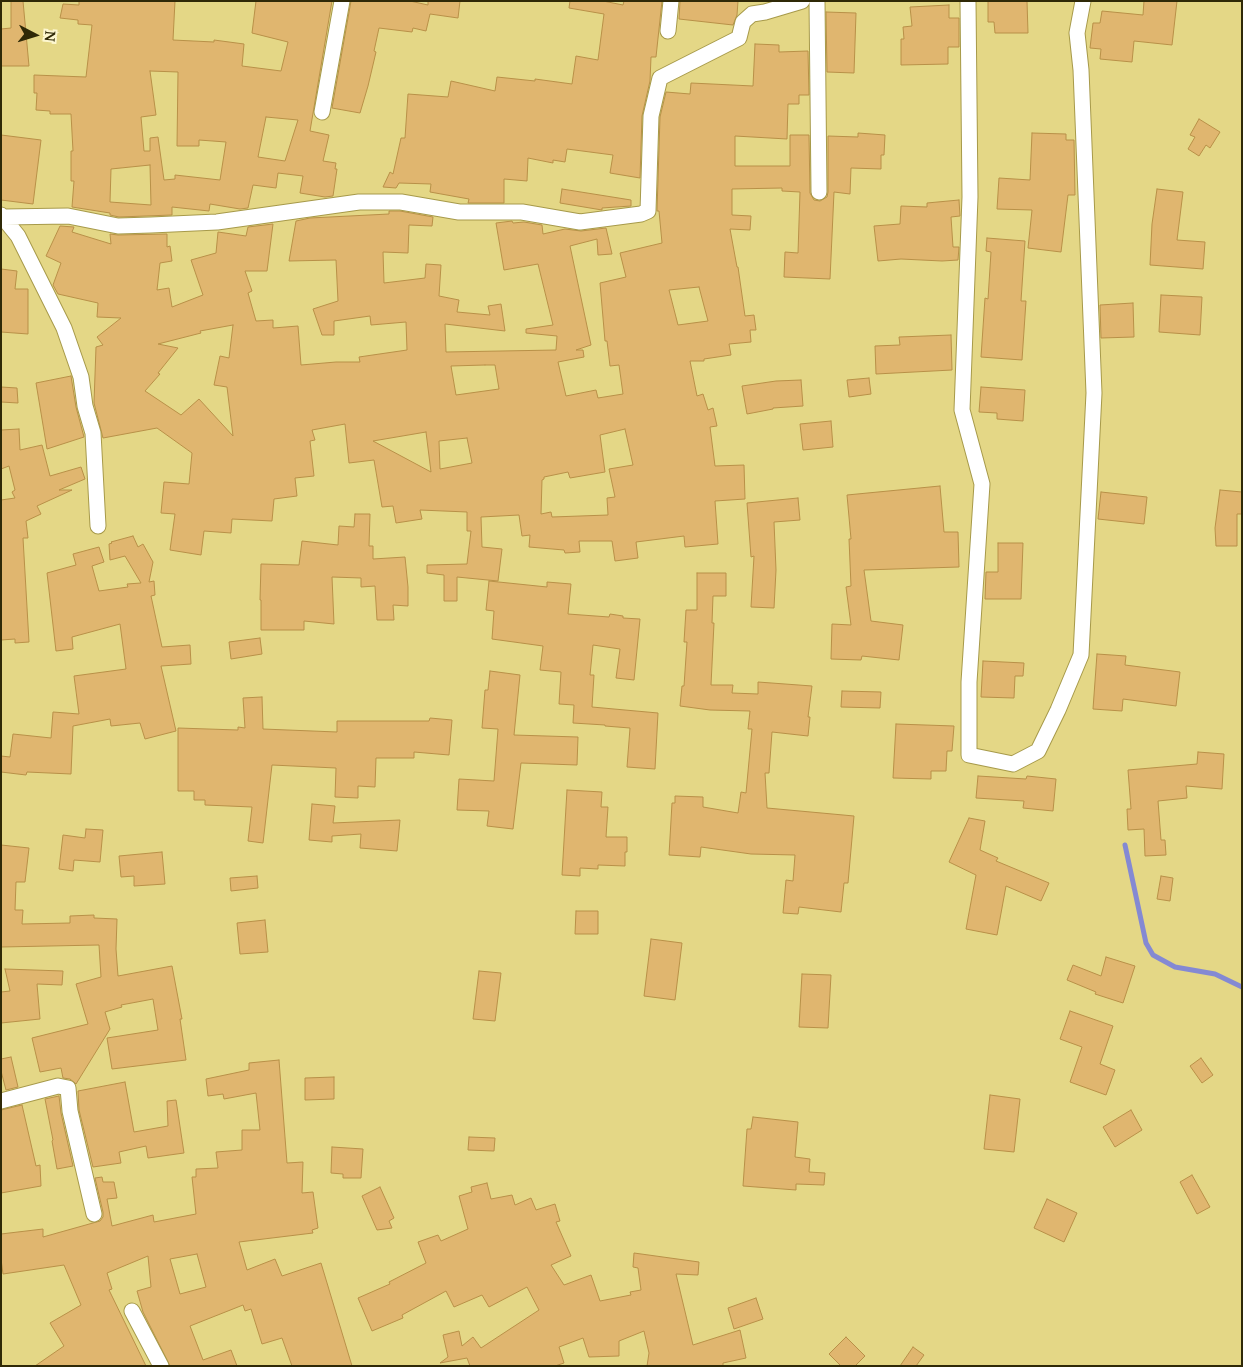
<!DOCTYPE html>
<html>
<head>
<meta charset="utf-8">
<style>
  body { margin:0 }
  #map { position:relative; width:1243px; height:1367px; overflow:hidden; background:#e4d786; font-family:"Noto Serif",serif }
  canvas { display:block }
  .frame { position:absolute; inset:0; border:2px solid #2f2907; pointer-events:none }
  .north { position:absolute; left:10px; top:10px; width:50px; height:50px; -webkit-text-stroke:4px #fdf7d0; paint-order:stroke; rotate:95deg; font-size:14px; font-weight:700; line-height:20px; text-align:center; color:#2f2907 }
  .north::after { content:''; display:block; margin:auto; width:18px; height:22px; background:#2f2907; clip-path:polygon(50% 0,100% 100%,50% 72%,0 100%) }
</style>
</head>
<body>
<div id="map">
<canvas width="1243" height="1367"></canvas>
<div class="frame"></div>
<div class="north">N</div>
</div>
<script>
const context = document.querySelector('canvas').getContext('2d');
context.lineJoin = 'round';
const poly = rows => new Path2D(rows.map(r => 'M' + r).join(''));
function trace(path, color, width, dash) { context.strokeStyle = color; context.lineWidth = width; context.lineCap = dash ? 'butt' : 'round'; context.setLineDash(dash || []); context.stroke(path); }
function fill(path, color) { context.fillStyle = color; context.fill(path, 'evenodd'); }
const stream = poly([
  [1125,845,1146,943,1153,955,1175,967,1215,974,1242,987]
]);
const building = poly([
  [11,1,23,1,29,66,1,66,1,29,11,28,11,1],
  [79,1,175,1,173,40,214,42,214,40,244,44,242,66,281,71,288,42,252,33,256,1,332,1,310,131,329,135,323,161,336,163,335,169,337,169,333,196,325,197,300,193,303,176,278,173,276,188,253,185,248,208,240,209,210,204,209,211,172,207,172,215,119,217,110,215,110,213,72,207,74,181,71,181,71,151,73,151,71,114,50,114,50,111,36,110,37,93,34,93,34,75,86,77,92,25,78,24,78,20,60,18,63,4,79,5,79,1],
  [150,71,178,72,177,146,199,146,199,140,226,142,220,180,175,175,175,179,164,180,158,137,150,138,150,151,144,151,141,117,156,115,150,71],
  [266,117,298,120,285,161,258,157,266,117],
  [150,165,151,205,110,202,111,169,150,165],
  [351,1,410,1,428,5,428,1,460,1,458,18,430,14,426,31,413,28,412,32,379,28,374,51,376,52,368,86,360,113,332,108,351,1],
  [570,1,603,1,623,5,624,1,662,1,656,57,651,57,650,81,642,116,640,178,610,173,613,155,567,149,565,162,553,160,553,163,528,158,527,181,504,179,504,203,468,203,469,199,430,192,431,184,399,183,396,188,383,187,390,172,393,174,401,138,405,138,408,94,448,97,451,81,495,91,497,77,535,81,535,79,572,84,576,56,598,60,604,14,569,8,570,1],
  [680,1,738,1,737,15,733,25,679,19,680,1],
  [988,1,1027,1,1028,33,995,33,994,22,988,22,988,1],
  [1144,1,1177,1,1172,45,1134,41,1132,62,1100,59,1101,49,1090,48,1093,23,1100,23,1102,11,1143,15,1144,1],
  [949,5,949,18,959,18,959,47,948,47,948,64,901,65,901,39,904,39,903,27,912,26,910,7,949,5],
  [826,12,856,13,854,73,827,72,826,12],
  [755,44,779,45,779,52,808,51,809,95,799,95,799,104,788,104,787,139,735,136,735,166,790,166,790,135,809,135,810,193,814,200,820,201,827,197,828,192,828,136,858,137,858,133,885,135,884,155,881,155,881,169,851,168,850,194,834,192,830,279,784,277,785,252,798,253,800,192,782,191,782,188,732,189,732,215,751,216,750,230,730,229,737,267,738,267,745,316,754,315,756,330,750,330,751,342,729,344,731,355,704,359,704,361,690,361,697,396,703,394,708,410,713,408,717,426,710,427,715,466,744,465,745,499,715,501,718,544,685,547,684,536,636,542,638,558,615,561,612,541,579,541,580,552,565,553,564,550,529,547,530,535,522,536,519,515,481,517,482,547,502,549,498,581,457,577,457,601,444,601,444,575,427,573,427,565,467,564,471,531,467,531,467,512,420,510,422,519,396,523,393,506,382,507,374,460,349,463,345,424,312,430,315,440,310,441,314,476,295,478,297,496,274,499,272,521,232,519,231,533,204,531,201,555,170,550,175,514,161,513,164,482,189,484,192,453,157,428,103,438,94,403,96,347,103,345,97,337,121,318,97,317,98,303,58,294,53,285,61,263,46,256,60,226,74,227,72,232,111,244,110,234,118,235,167,234,167,247,170,246,172,261,160,263,157,290,169,288,172,307,203,295,191,260,216,253,218,232,246,236,248,227,273,224,267,271,245,271,252,291,248,293,256,321,273,320,273,328,298,326,301,365,336,362,360,362,359,357,407,350,406,322,371,325,370,316,334,321,334,335,322,335,313,309,338,301,336,260,289,261,296,221,310,218,389,214,389,211,400,211,433,217,432,226,409,225,408,253,383,252,384,283,425,278,426,264,441,265,439,296,459,300,457,312,490,315,488,306,501,304,505,331,445,324,446,352,556,350,557,336,526,333,526,329,553,325,538,264,504,270,496,223,512,221,513,223,524,222,542,225,543,234,565,229,581,231,606,228,612,254,598,255,597,239,570,246,591,345,576,350,583,350,584,357,558,362,566,396,596,390,598,398,623,394,619,365,610,366,607,341,605,341,600,283,626,277,620,253,662,243,659,211,657,211,660,117,666,92,690,94,691,83,753,86,755,44],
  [699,287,708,321,678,325,669,290,699,287],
  [233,325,229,358,220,356,214,385,227,387,233,436,199,399,181,415,145,391,160,374,158,373,178,348,158,344,201,333,200,331,233,325],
  [485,365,495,365,499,389,456,395,451,366,485,365],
  [625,429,633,465,609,469,615,497,607,498,608,515,552,517,551,512,541,514,542,480,544,479,544,477,568,472,570,478,605,472,600,435,625,429],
  [426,432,431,472,373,441,426,432],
  [467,438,472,463,440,469,439,441,467,438],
  [1199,119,1220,132,1210,148,1206,145,1199,156,1188,149,1195,137,1190,135,1199,119],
  [1032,133,1066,134,1066,140,1074,140,1075,195,1068,195,1061,252,1028,248,1032,210,997,209,999,178,1030,180,1032,133],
  [1,135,41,140,33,204,1,200,1,135],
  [562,189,631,200,631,206,602,208,602,210,560,203,562,189],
  [1157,189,1183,192,1177,240,1205,242,1203,269,1150,265,1152,224,1157,189],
  [959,200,960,216,951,217,953,247,959,247,958,260,942,261,901,259,878,261,874,226,900,224,901,206,927,207,927,203,959,200],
  [987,238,1025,241,1021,301,1026,301,1022,360,981,357,985,298,988,299,991,252,986,251,987,238],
  [1,269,17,271,15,289,28,289,28,334,1,332,1,269],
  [1161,295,1202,297,1200,335,1159,332,1161,295],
  [1133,303,1134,337,1101,338,1100,305,1133,303],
  [951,335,952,370,876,374,875,346,900,345,899,337,951,335],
  [71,376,76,407,84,437,47,449,36,383,71,376],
  [869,378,871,394,849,397,847,380,869,378],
  [801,380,803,406,773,408,773,409,747,414,742,386,776,381,801,380],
  [1,387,17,388,18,403,1,402,1,387],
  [981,387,1025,390,1023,421,997,419,997,413,979,412,981,387],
  [831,421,833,447,803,450,800,424,831,421],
  [19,429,20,450,42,445,50,476,81,467,85,479,59,490,72,490,37,506,41,514,26,521,28,538,23,538,29,642,15,643,15,639,1,640,1,500,15,498,12,492,15,490,9,466,1,469,1,430,19,429],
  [940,486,944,532,958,532,959,567,864,570,871,621,903,625,899,660,862,656,861,660,831,659,832,624,851,625,846,587,851,586,849,539,851,539,847,495,940,486],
  [1220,490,1242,492,1242,514,1237,514,1237,546,1216,546,1215,528,1220,490],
  [1101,492,1147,497,1144,524,1098,519,1101,492],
  [798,498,800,520,774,522,776,570,774,608,751,607,754,556,751,557,747,503,798,498],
  [355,514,370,514,369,546,373,546,373,559,405,557,408,587,408,606,393,605,394,620,377,620,375,586,361,587,361,578,332,577,334,624,304,621,304,630,261,630,261,600,260,600,261,564,299,565,302,541,338,545,339,526,354,527,355,514],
  [133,536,138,547,143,544,153,562,149,582,154,581,155,595,151,596,162,647,190,645,191,664,161,666,176,731,145,739,140,723,111,726,110,719,73,726,71,774,27,772,26,775,1,772,1,756,10,757,13,734,51,738,53,712,79,714,74,676,126,669,120,624,72,637,73,649,56,651,47,573,76,565,73,554,99,547,104,562,92,566,99,591,128,587,127,584,141,583,125,556,110,560,109,544,112,543,111,542,133,536],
  [998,543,1023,543,1021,599,985,599,986,572,998,572,998,543],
  [697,573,726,573,726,596,713,596,712,623,714,623,711,685,733,685,732,693,758,694,758,682,812,686,808,717,810,717,808,736,772,732,769,773,765,773,767,808,854,816,848,883,844,883,841,912,799,907,798,914,783,913,786,880,793,881,795,855,751,854,701,847,700,857,669,855,672,803,675,803,675,796,703,797,703,807,738,813,741,792,746,793,752,729,748,729,750,711,710,710,680,706,682,686,684,686,687,642,684,642,686,610,697,610,697,573],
  [489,581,547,587,547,582,571,584,568,614,609,617,610,614,623,616,623,618,640,619,634,680,616,678,620,649,593,645,590,675,594,675,592,707,658,713,655,769,627,767,630,728,605,726,605,725,573,723,574,705,559,704,561,672,540,670,543,646,492,639,494,611,486,610,489,581],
  [260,638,262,654,231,659,229,642,260,638],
  [1097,654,1126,656,1125,665,1180,672,1176,706,1123,699,1122,711,1093,709,1097,654],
  [983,661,1024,663,1023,676,1015,676,1014,698,981,697,983,661],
  [490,671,520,675,514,735,578,737,577,765,521,763,513,829,487,826,489,811,457,810,459,779,494,781,498,729,482,728,485,690,488,690,490,671],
  [842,691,881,692,880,708,841,707,842,691],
  [262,697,263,729,337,732,337,721,429,721,430,718,452,720,449,755,414,752,414,758,376,758,375,787,358,786,358,798,335,797,336,768,272,765,263,843,248,841,252,807,205,805,205,800,194,800,194,791,178,791,178,728,238,730,238,727,245,728,243,698,262,697],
  [896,724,954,726,952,751,947,751,946,771,931,771,931,779,893,778,896,724],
  [1198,752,1224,754,1222,789,1186,786,1187,798,1158,801,1161,840,1165,840,1166,855,1145,856,1144,829,1128,830,1127,809,1131,809,1128,770,1197,764,1198,752],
  [978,776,1026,779,1027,776,1056,779,1053,811,1023,808,1024,801,976,798,978,776],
  [567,790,602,792,601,807,608,807,606,837,627,837,627,852,625,852,625,866,598,865,598,869,580,868,580,876,562,875,567,790],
  [312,804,335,806,333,823,400,820,397,851,360,848,361,834,332,836,332,842,309,840,312,804],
  [969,818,985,821,980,850,998,858,996,861,1049,883,1041,901,1006,886,997,935,966,929,976,875,949,862,969,818],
  [86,829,103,830,100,862,74,860,73,871,59,869,63,835,85,838,86,829],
  [1,845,29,848,25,882,16,882,15,910,23,910,22,924,70,923,70,916,94,915,94,918,117,919,116,949,118,976,172,966,182,1019,180,1019,186,1060,112,1069,107,1038,158,1030,153,999,121,1005,122,1007,105,1012,110,1029,76,1084,70,1079,63,1078,61,1068,40,1072,32,1038,88,1024,76,984,101,977,99,945,1,947,1,845],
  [162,852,165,884,134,886,134,876,121,877,119,856,162,852],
  [257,876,258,888,231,891,230,878,257,876],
  [1161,876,1173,878,1170,901,1157,899,1161,876],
  [576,911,598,911,598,934,575,934,576,911],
  [265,920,268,952,240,954,237,923,265,920],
  [651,939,682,943,675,1000,644,996,651,939],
  [1106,957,1135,966,1123,1003,1095,994,1096,992,1067,980,1073,965,1101,976,1106,957],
  [5,969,63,971,62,985,37,984,40,1019,1,1023,1,992,10,991,5,969],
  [479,971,501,973,495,1021,473,1019,479,971],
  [802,974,831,975,828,1028,799,1027,802,974],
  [1070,1011,1113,1026,1100,1064,1115,1070,1106,1095,1070,1082,1082,1047,1060,1039,1070,1011],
  [11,1057,18,1087,6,1090,1,1071,1,1059,11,1057],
  [1201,1058,1213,1075,1202,1083,1190,1066,1201,1058],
  [279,1060,287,1163,303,1162,302,1193,313,1192,318,1228,312,1230,313,1233,239,1242,247,1270,275,1259,282,1276,321,1263,352,1366,292,1366,282,1338,262,1344,251,1309,245,1311,243,1305,190,1326,203,1360,231,1350,237,1366,170,1366,143,1312,137,1291,151,1287,148,1256,107,1273,112,1289,109,1290,146,1366,35,1366,64,1346,50,1323,81,1305,64,1265,3,1274,1,1259,1,1234,43,1229,43,1237,100,1221,103,1217,103,1212,95,1178,102,1177,103,1182,114,1182,117,1198,107,1199,112,1226,153,1215,154,1222,196,1214,192,1177,196,1177,196,1169,218,1168,216,1152,242,1150,242,1130,260,1130,256,1093,224,1099,223,1094,208,1096,206,1079,249,1070,249,1063,279,1060],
  [197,1254,206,1287,180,1294,170,1259,197,1254],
  [334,1077,334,1099,305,1100,305,1078,334,1077],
  [125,1082,134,1132,168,1126,167,1101,176,1100,184,1153,148,1158,146,1146,119,1152,121,1163,93,1167,79,1110,78,1091,125,1082],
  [990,1095,1020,1099,1014,1152,984,1149,990,1095],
  [59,1096,61,1113,73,1166,57,1169,52,1141,53,1140,45,1099,59,1096],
  [22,1105,36,1166,40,1165,41,1186,1,1193,1,1110,22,1105],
  [1131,1110,1142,1130,1115,1147,1103,1127,1131,1110],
  [753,1117,798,1122,795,1157,810,1159,809,1172,825,1173,824,1185,796,1184,796,1190,743,1186,747,1129,751,1129,753,1117],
  [469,1137,495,1138,494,1151,468,1150,469,1137],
  [332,1147,363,1149,361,1178,343,1178,343,1174,331,1173,332,1147],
  [1192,1175,1210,1207,1197,1214,1180,1182,1192,1175],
  [487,1183,491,1199,512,1195,515,1205,531,1198,536,1210,555,1204,560,1221,556,1222,571,1256,551,1265,564,1285,591,1275,600,1301,631,1295,630,1292,641,1290,638,1268,633,1267,634,1253,699,1262,698,1275,676,1274,693,1345,740,1330,746,1358,723,1363,723,1366,647,1366,649,1353,644,1331,619,1341,619,1356,589,1357,583,1338,559,1347,564,1363,555,1366,470,1366,467,1358,440,1363,448,1357,443,1335,459,1331,462,1346,473,1337,481,1348,539,1310,527,1287,489,1307,482,1295,454,1307,446,1291,402,1315,403,1318,372,1331,358,1298,390,1284,389,1282,426,1263,418,1242,438,1235,441,1241,468,1229,459,1196,472,1192,471,1187,487,1183],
  [380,1187,394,1218,389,1221,392,1228,377,1230,362,1196,380,1187],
  [1047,1199,1077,1213,1064,1242,1034,1228,1047,1199],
  [756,1298,763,1319,734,1329,728,1308,756,1298],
  [846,1337,865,1356,855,1366,841,1366,829,1354,846,1337],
  [913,1347,924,1355,916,1366,900,1366,913,1347]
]);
const street = poly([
  [817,1,819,192],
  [968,1,970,197,962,410,982,484,969,682,969,755,1013,764,1038,751,1058,710,1081,655,1094,393,1081,70,1077,33,1083,1],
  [668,31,671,1],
  [322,112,342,1],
  [1,215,18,236,64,328,81,377,85,406,93,433,98,526],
  [4,217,68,216,118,226,151,225,217,222,359,202,401,202,459,212,522,212,580,222,641,214,648,211,651,116,660,78,739,38,743,22,752,14,765,12,802,1],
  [1,1101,58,1086,68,1088,70,1111,94,1214],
  [132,1311,161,1366]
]);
trace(stream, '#8489d3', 5);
fill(building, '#e0b66f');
trace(building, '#b89048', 1);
trace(street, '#a79a4a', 17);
trace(street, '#fff', 15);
</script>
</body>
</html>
